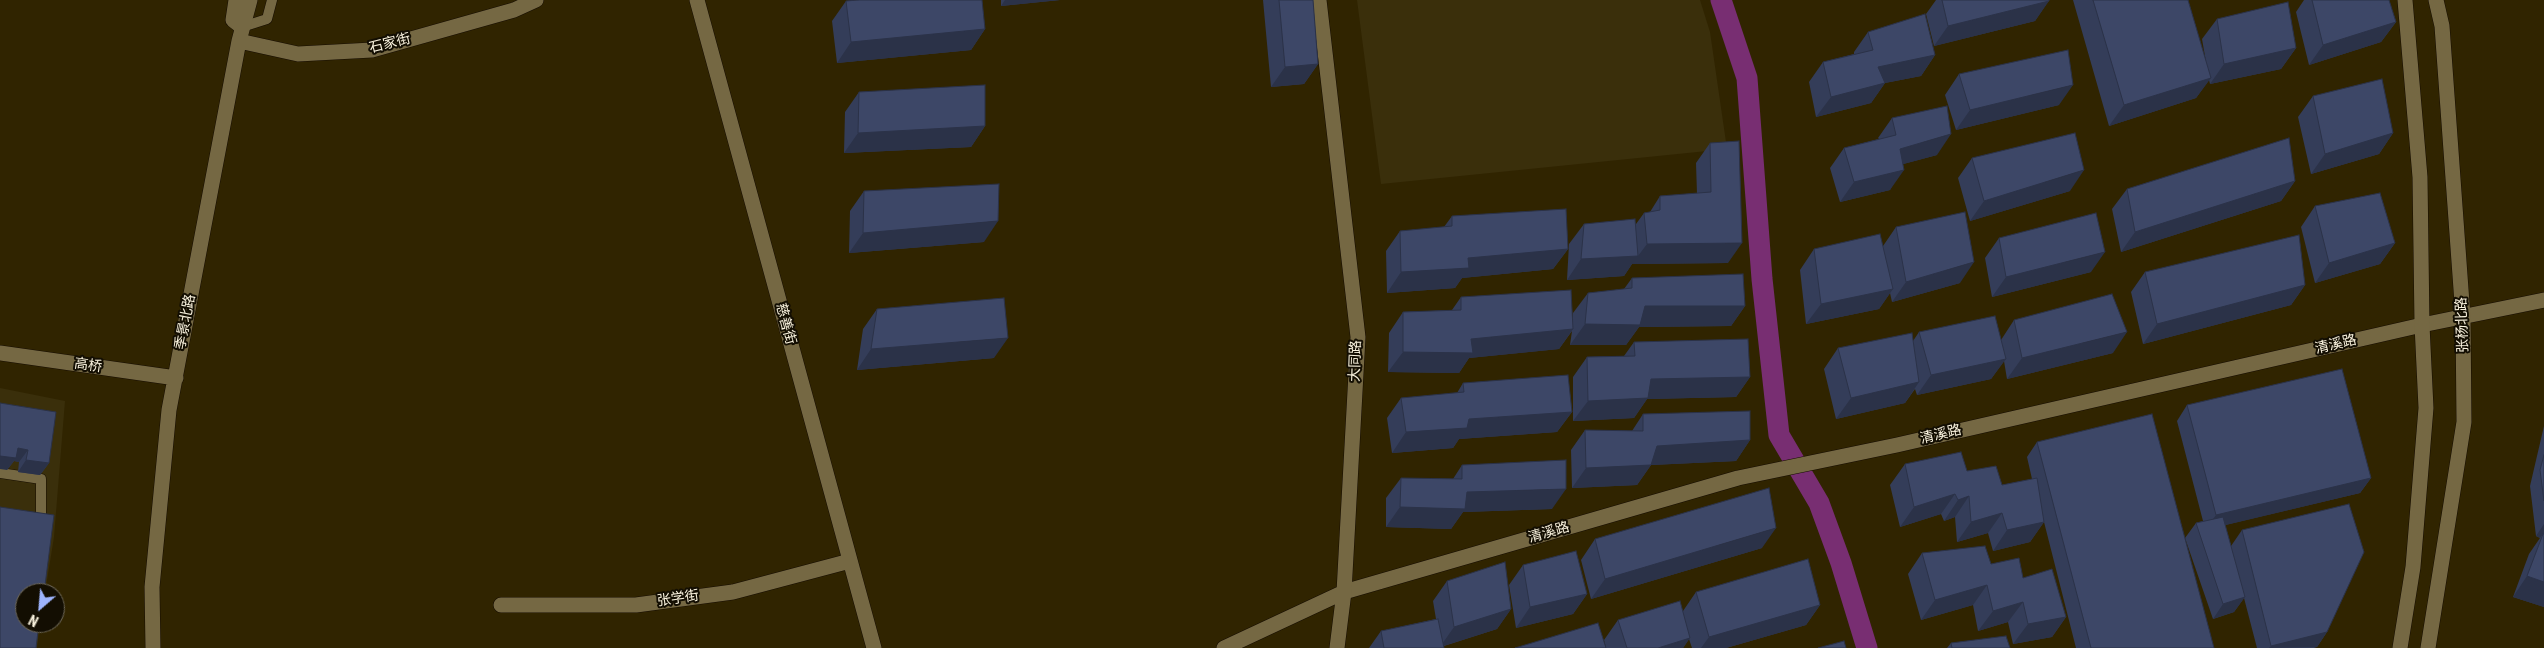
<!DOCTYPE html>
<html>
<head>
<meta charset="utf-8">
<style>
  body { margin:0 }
  #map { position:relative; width:2544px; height:648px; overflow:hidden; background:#302400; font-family:"Roboto Condensed",sans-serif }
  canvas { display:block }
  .north { position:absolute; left:15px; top:583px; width:50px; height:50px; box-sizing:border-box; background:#130e02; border:1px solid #6f695a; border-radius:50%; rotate:207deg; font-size:14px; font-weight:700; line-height:20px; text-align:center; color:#f9f2de }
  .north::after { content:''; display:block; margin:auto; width:18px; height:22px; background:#9eb4fd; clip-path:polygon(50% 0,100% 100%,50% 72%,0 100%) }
</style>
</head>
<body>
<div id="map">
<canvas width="2544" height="648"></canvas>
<div class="north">N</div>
</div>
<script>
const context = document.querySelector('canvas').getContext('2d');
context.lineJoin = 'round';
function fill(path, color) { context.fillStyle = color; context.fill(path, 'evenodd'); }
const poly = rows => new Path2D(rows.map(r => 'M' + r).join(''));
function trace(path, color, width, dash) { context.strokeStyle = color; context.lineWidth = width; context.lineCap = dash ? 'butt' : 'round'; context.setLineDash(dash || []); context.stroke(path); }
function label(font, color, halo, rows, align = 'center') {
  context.font = font + ' "Roboto Condensed","Noto Sans SC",sans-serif'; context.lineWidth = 4; context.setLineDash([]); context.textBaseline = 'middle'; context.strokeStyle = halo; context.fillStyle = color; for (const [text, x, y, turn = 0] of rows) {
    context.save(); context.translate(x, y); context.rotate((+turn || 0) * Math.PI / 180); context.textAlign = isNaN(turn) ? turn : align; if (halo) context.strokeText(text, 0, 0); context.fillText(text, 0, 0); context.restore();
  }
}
const built = poly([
  [1357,0,1700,0,1710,32,1727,149,1381,184],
  [0,388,65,401,54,537,45,593,25,593,25,623,40,623,37,648,0,648]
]);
const canal = poly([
  [1721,0,1747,78,1762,279,1779,435,1819,503,1841,563,1867,648]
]);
const lane = poly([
  [242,27,267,19,272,0],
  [0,473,41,479,41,519,33,518]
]);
const street = poly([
  [236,0,233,20,242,27],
  [697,0,874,648],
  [239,41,298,54,372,50,514,10,536,0],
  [0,353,176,378],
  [1344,592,1738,478,1897,445,2422,325,2544,300],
  [501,605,636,605,733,592,850,561],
  [153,648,152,587,169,410,239,41,250,0]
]);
const secondary = poly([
  [1319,0,1358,337,1344,592,1337,648],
  [1224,648,1344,592],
  [2400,648,2413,567,2426,408,2422,325,2420,177,2405,0],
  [2428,648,2464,422,2463,317,2442,26,2436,0]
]);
const wall = poly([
  [1001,0,1060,0,1001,6],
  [1263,0,1313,0,1318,64,1304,84,1271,87],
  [1936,0,2049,0,2035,21,1934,46,1926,14],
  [2073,0,2188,0,2206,62,2202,39,2217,19,2296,48,2281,69,2210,84,2209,80,2196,98,2109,126],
  [2304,0,2389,0,2396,22,2381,42,2309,65,2296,12],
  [846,1,985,29,971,50,837,63,832,21],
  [1868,32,1935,55,1921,76,1885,83,1871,103,1816,117,1809,82,1823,62,1854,54,1854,52],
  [1959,74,2059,105,1956,130,1945,95],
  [859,92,985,126,971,147,844,153,845,112],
  [2313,96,2393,133,2379,154,2311,174,2298,117],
  [1892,118,1937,155,1903,164,1890,190,1840,202,1830,168,1844,148,1879,139,1878,138],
  [1710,143,1728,263,1632,264,1624,276,1567,280,1569,244,1584,224,1636,224,1644,213,1650,212,1660,196,1697,194,1696,163],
  [1972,158,2070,191,1970,221,1958,178],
  [2295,181,2281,201,2121,252,2112,209,2127,189],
  [864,191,984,242,849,253,850,211],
  [2315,206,2395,243,2380,264,2315,283,2301,227],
  [1452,216,1568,249,1553,269,1462,278,1455,288,1387,293,1386,251,1400,231,1444,227],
  [1896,227,1960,283,1892,302,1890,293,1879,309,1806,324,1800,270,1814,249,1883,246],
  [1999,238,2091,272,1992,297,1985,258],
  [2145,272,2305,285,2291,305,2143,344,2131,292],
  [1632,278,1745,306,1731,326,1639,327,1626,345,1570,345,1572,331,1559,349,1469,358,1459,373,1388,372,1389,333,1403,312,1452,310,1461,297,1573,320,1573,313,1588,293,1624,289],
  [877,309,994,358,857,370,863,329],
  [2014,320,2113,353,2007,379,2004,361,1991,379,1917,395,1915,389,1905,403,1836,419,1824,369,1838,348,1913,341,1919,332,2001,340],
  [1634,342,1750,377,1736,397,1647,399,1634,418,1573,421,1573,377,1587,357,1624,356],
  [1463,383,1572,412,1557,432,1459,439,1453,448,1392,453,1387,418,1401,398,1457,393],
  [0,403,49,463,40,475,18,472,19,462,14,461,7,470],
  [2187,405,2371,478,2360,493,2225,525,2231,546,2242,530,2327,632,2317,647,2314,648,2257,648,2244,598,2234,612,2213,619,2185,538,2196,523,2203,521,2177,421],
  [1643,414,1750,440,1736,461,1651,465,1637,485,1572,488,1571,450,1585,430,1632,431],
  [2544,426,2544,607,2513,597,2529,554,2540,538,2536,536,2530,486],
  [2037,442,2214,648,2076,648,2044,522,2030,542,1993,551,1988,533,1957,542,1955,517,1944,521,1941,514,1900,527,1890,485,1905,464,1967,471,2002,485,2032,479,2027,457],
  [1462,465,1552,509,1463,512,1451,529,1386,527,1386,498,1401,478,1453,479],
  [1595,539,1762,548,1591,599,1581,560],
  [1922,553,1991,564,2023,578,2066,617,2052,637,2013,644,2008,622,1978,631,1973,605,1921,620,1908,574],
  [1523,565,1587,594,1573,614,1516,628,1509,585],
  [1447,581,1511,609,1497,629,1444,646,1444,648,1369,648,1381,631,1436,619,1433,601],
  [1696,592,1820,605,1806,625,1726,648,1692,648,1689,639,1683,648,1606,648,1604,640,1618,620,1683,611],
  [1951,643,2010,648,1947,648]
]);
const shadedWall = poly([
  [1005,0,1060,0,1001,6],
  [2049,1,2035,21,1934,46,1948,26],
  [2396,22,2381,42,2309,65,2323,45],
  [985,29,971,50,837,63,851,42],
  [2296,48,2281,69,2210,84,2224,64],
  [1935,55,1921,76,1864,87,1878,67],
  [1318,64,1304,84,1271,87,1285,67],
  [2211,78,2196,98,2109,126,2124,105],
  [1885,83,1871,103,1816,117,1831,97],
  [2073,85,2059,105,1956,130,1970,110],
  [985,126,971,147,844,153,858,133],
  [2393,133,2379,154,2311,174,2325,154],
  [1951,134,1937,155,1885,169,1900,149],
  [1904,170,1890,190,1840,202,1854,182],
  [2084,170,2070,191,1970,221,1984,201],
  [2295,181,2281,201,2121,252,2135,232],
  [998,221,984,242,849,253,863,233],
  [1742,243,1728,263,1632,264,1624,276,1567,280,1581,259,1638,256,1647,244],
  [2395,243,2380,264,2315,283,2329,263],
  [1568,249,1553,269,1462,278,1455,288,1387,293,1401,272,1468,258],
  [2105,252,2091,272,1992,297,2006,277],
  [1974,262,1960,283,1892,302,1906,282],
  [2305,285,2291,305,2143,344,2157,324],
  [1893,289,1879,309,1806,324,1821,304],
  [1645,306,1745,306,1731,326,1639,327,1626,345,1570,345,1585,324],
  [1573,329,1559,349,1469,358,1459,373,1388,372,1403,352,1471,339],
  [2127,332,2113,353,2007,379,2022,358],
  [1008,338,994,358,857,370,871,349],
  [2006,359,1991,379,1917,395,1931,375],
  [1750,377,1736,397,1647,399,1634,418,1573,421,1588,401,1651,379],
  [1919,382,1905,403,1836,419,1851,398],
  [1572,412,1557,432,1459,439,1453,448,1392,453,1406,432,1469,419],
  [1750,440,1736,461,1651,465,1637,485,1572,488,1586,468,1657,446],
  [18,448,28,450,19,462,14,461,7,470,0,469,0,456],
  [26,460,49,463,40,475,18,472],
  [2371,478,2360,493,2205,530,2216,515],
  [1566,489,1552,509,1463,512,1451,529,1386,527,1400,507,1467,492],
  [1955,494,1941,514,1900,527,1914,507],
  [1969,496,1955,517,1944,521,1958,500],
  [2002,513,1988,533,1957,542,1971,522],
  [2044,522,2030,542,1993,551,2007,530],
  [2544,524,2544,539,2543,534,2540,538,2536,536],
  [1776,528,1762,548,1591,599,1605,579],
  [2527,576,2544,582,2544,607,2513,597],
  [1987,585,1973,605,1921,620,1935,600],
  [1587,594,1573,614,1516,628,1530,607],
  [2245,597,2234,612,2213,619,2223,604],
  [2023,602,2008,622,1978,631,1993,611],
  [1820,605,1806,625,1726,648,1701,648,1709,637],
  [1511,609,1497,629,1440,647,1454,627],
  [2066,617,2052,637,2013,644,2028,624],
  [2327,632,2317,647,2269,648,2271,646],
  [1690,638,1683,648,1658,648]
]);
const building = poly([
  [858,0,982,0,985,29,851,42,846,1,858,0],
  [1279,0,1313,0,1318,64,1285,67,1279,0],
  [1942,0,2049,0,2049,1,1948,26,1942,0],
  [2093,0,2188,0,2211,78,2124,105,2093,0],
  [2312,0,2389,0,2396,22,2323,45,2312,0],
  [2288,2,2296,48,2224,64,2217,19,2288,2],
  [1925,14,1935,55,1878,67,1885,83,1831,97,1823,62,1873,50,1868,32,1925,14],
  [2068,50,2073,85,1970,110,1959,74,2068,50],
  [2382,79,2393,133,2325,154,2313,96,2382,79],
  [985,85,985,126,858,133,859,92,985,85],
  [1947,106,1951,134,1900,149,1904,170,1854,182,1844,148,1896,135,1892,118,1947,106],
  [2075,133,2084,170,1984,201,1972,158,2075,133],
  [2289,138,2295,181,2135,232,2127,189,2289,138],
  [1739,141,1742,243,1647,244,1644,213,1660,210,1660,196,1711,192,1710,143,1739,141],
  [999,184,998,221,863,233,864,191,999,184],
  [2380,193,2395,243,2329,263,2315,206,2380,193],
  [1566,209,1568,249,1468,258,1469,268,1401,272,1400,231,1452,226,1452,216,1566,209],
  [1965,212,1974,262,1906,282,1896,227,1965,212],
  [2096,213,2105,252,2006,277,1999,238,2096,213],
  [1635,219,1638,256,1581,259,1584,224,1635,219],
  [1880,234,1893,289,1821,304,1814,249,1880,234],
  [2299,235,2305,285,2157,324,2145,272,2299,235],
  [1743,274,1745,306,1645,306,1640,325,1585,324,1588,293,1632,288,1632,278,1743,274],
  [1571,290,1573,329,1471,339,1473,353,1403,352,1403,312,1461,310,1461,297,1571,290],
  [2112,294,2127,332,2022,358,2014,320,2112,294],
  [1004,298,1008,338,871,349,877,309,1004,298],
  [1995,316,2006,359,1931,375,1919,332,1995,316],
  [1912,333,1919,382,1851,398,1838,348,1912,333],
  [1748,339,1750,377,1651,379,1648,398,1588,401,1587,357,1635,356,1634,342,1748,339],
  [2342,369,2371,478,2216,515,2187,405,2342,369],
  [1568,375,1572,412,1469,419,1467,428,1406,432,1401,398,1464,392,1463,383,1568,375],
  [0,403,56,412,49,463,26,460,28,450,18,448,16,458,0,456,0,403],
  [1750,411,1750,440,1657,446,1651,465,1586,468,1585,430,1643,431,1643,414,1750,411],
  [2152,414,2214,648,2091,648,2037,442,2152,414],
  [1961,452,1967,471,1996,466,2002,485,2037,478,2044,522,2007,530,2002,513,1971,522,1969,496,1958,500,1955,494,1914,507,1905,464,1961,452],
  [2544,455,2544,501,2540,470,2544,455],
  [1566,460,1566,489,1467,492,1465,509,1400,507,1401,478,1462,479,1462,465,1566,460],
  [1769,488,1776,528,1605,579,1595,539,1769,488],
  [2349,504,2364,552,2327,632,2271,646,2242,530,2349,504],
  [0,507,54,515,44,593,25,593,25,623,39,623,36,648,0,648,0,507],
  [2223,517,2245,597,2223,604,2196,523,2223,517],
  [2543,534,2544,534,2544,582,2527,576,2543,534],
  [1985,546,1991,564,2019,558,2023,578,2052,569,2066,617,2028,624,2023,602,1993,611,1987,585,1935,600,1922,553,1985,546],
  [1576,551,1587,594,1530,607,1523,565,1576,551],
  [1808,559,1820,605,1709,637,1696,592,1808,559],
  [1505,562,1511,609,1454,627,1447,581,1505,562],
  [1680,601,1690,638,1658,648,1627,648,1618,620,1680,601],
  [1438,619,1444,648,1384,648,1381,631,1438,619],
  [1598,623,1606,648,1515,648,1598,623],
  [2006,636,2010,648,1952,648,1951,643,2006,636],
  [1844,641,1846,648,1818,648,1844,641]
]);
const streetNames = [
  ["石家街",390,44,-14],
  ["季景北路",186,322,-79],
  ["慈善街",785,324,75],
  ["张杨北路",2463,325,-92],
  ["清溪路",2336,345,-13],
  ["大同路",1356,361,-88],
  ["高桥",88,366,8],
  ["清溪路",1941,435,-13],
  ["清溪路",1549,533,-16],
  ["张学街",678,599,-8]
];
fill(built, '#3a2f0b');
trace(canal, '#782e72', 21);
trace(lane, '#160d00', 11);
trace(street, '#160d00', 16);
trace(secondary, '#160d00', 16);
trace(lane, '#756843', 10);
trace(street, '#756843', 15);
trace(secondary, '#756843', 15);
fill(wall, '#343d59');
fill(shadedWall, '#2b3248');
fill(building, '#3d4767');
trace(building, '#2b3248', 1);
label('14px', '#f9f2de', '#130e02', streetNames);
</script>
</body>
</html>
